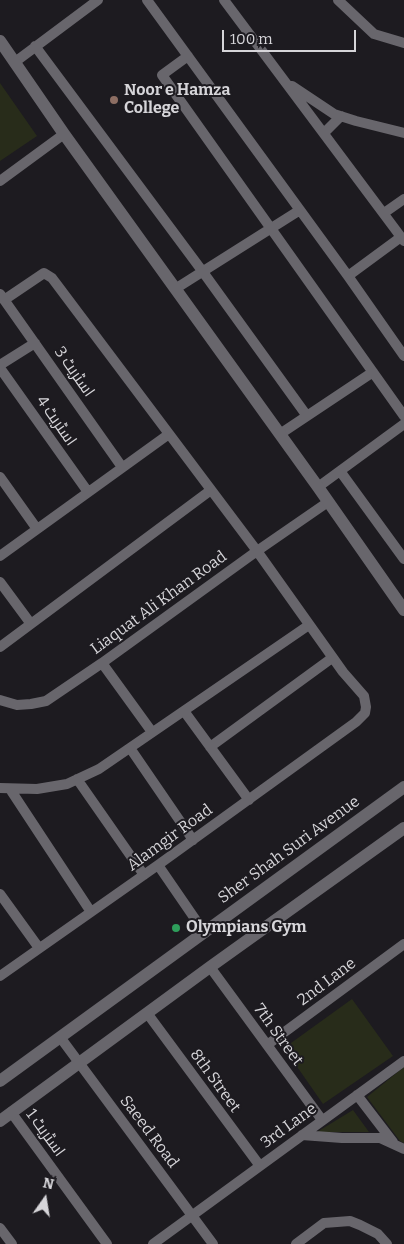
<!DOCTYPE html>
<html>
<head>
<meta charset="utf-8">
<style>
  body { margin:0 }
  #map { position:relative; width:404px; height:1244px; overflow:hidden; background:#1d1b20; font-family:Bitter,serif }
  canvas { display:block }
  .north { position:absolute; left:20px; top:1174px; width:50px; height:50px; -webkit-text-stroke:4px #1d1b20; paint-order:stroke; rotate:13deg; font-size:14px; font-weight:700; line-height:20px; text-align:center; color:#d6d5d9 }
  .north::after { content:''; display:block; margin:auto; width:18px; height:22px; background:#d6d5d9; clip-path:polygon(50% 0,100% 100%,50% 72%,0 100%) }
  .scale { position:absolute; left:222px; top:30px; width:134px; height:22px; box-sizing:border-box; border:2px solid #d6d5d9; border-top:0; padding-left:6px; font-size:15px; line-height:18px; white-space:nowrap; color:#d6d5d9; -webkit-text-stroke:4px #1d1b20; paint-order:stroke }
</style>
</head>
<body>
<div id="map">
<canvas width="404" height="1244"></canvas>
<div class="north">N</div>
<div class="scale">100 m</div>
</div>
<script>
const context = document.querySelector('canvas').getContext('2d');
context.lineJoin = 'round';
function fill(path, color) { context.fillStyle = color; context.fill(path, 'evenodd'); }
const poly = rows => new Path2D(rows.map(r => 'M' + r).join(''));
function trace(path, color, width, dash) { context.strokeStyle = color; context.lineWidth = width; context.lineCap = dash ? 'butt' : 'round'; context.setLineDash(dash || []); context.stroke(path); }
function label(font, color, halo, rows, align = 'center') {
  context.font = font + ' Bitter,Cairo,serif'; context.lineWidth = 4; context.setLineDash([]); context.textBaseline = 'middle'; context.strokeStyle = halo; context.fillStyle = color; for (const [text, x, y, turn = 0] of rows) {
    context.save(); context.translate(x, y); context.rotate((+turn || 0) * Math.PI / 180); context.textAlign = isNaN(turn) ? turn : align; if (halo) context.strokeText(text, 0, 0); context.fillText(text, 0, 0); context.restore();
  }
}
const green = poly([
  [0,83,37,136,0,161],
  [352,999,393,1056,323,1104,284,1048],
  [404,1067,404,1143,400,1141,367,1097],
  [353,1110,369,1132,317,1132]
]);
const street = poly([
  [147,0,348,276,404,356],
  [224,0,404,241],
  [338,0,374,34,404,43],
  [35,46,203,272,307,416],
  [188,56,162,75,404,416],
  [15,62,98,0],
  [292,86,334,114,356,121,404,133],
  [324,133,341,116],
  [0,181,64,134],
  [384,213,404,199],
  [348,276,401,237],
  [175,289,300,210],
  [0,294,122,467],
  [0,365,35,343],
  [0,368,88,492],
  [280,434,373,372],
  [340,471,404,559],
  [0,477,37,529],
  [318,487,404,424],
  [0,556,169,434],
  [0,582,31,624],
  [0,647,211,490],
  [102,663,152,732],
  [0,700,17,705,31,704,46,701,102,663,257,551,328,502],
  [184,711,249,800],
  [210,747,332,658],
  [130,748,193,840],
  [77,779,144,875],
  [0,788,37,789,67,784,99,769,309,625],
  [10,789,91,912],
  [158,865,204,932],
  [0,894,39,948],
  [210,967,322,1120],
  [0,976,158,865,356,722,365,713,366,707,364,696,343,672,257,551,52,278,44,273,4,300],
  [147,1013,260,1166],
  [60,1037,213,1244],
  [267,1045,404,944],
  [357,1095,393,1142],
  [11,1112,107,1244],
  [302,1135,342,1138,380,1138,404,1149],
  [0,1228,12,1244],
  [153,1244,404,1061],
  [296,1244,324,1223,350,1221,360,1225,378,1234,387,1244]
]);
const secondary = poly([
  [0,41,64,134,318,487,404,610],
  [0,1081,404,787],
  [0,1121,210,967,404,828]
]);
const markers = [
  [114,100,5,"#8d6e63"],
  [176,928,5,"#2e9e5b"]
];
const poiNames = [
  ["Noor e Hamza",124,91],
  ["College",124,109],
  ["Olympians Gym",186,928]
];
const streetNames = [
  ["اسٹریٹ 3",74,372,55],
  ["اسٹریٹ 4",56,421,55],
  ["Liaquat Ali Khan Road",159,603,-36],
  ["Alamgir Road",170,838,-36],
  ["Sher Shah Suri Avenue",289,850,-36],
  ["2nd Lane",327,982,-37],
  ["7th Street",278,1035,54],
  ["8th Street",215,1081,54],
  ["3rd Lane",289,1126,-36],
  ["Saeed Road",149,1132,53],
  ["اسٹریٹ 1",45,1133,54]
];
fill(green, '#282c1a');
trace(street, '#68666c', 10);
trace(secondary, '#68666c', 12);
for (const [x, y, r, color] of markers) { const dot = new Path2D(); dot.arc(x, y, r, 0, 2 * Math.PI); context.fillStyle = color; context.fill(dot); trace(dot, '#1d1b20', 2); }
label('bold 16px', '#d6d5d9', '#1d1b20', poiNames, 'left');
label('16px', '#d6d5d9', '#1d1b20', streetNames);
</script>
</body>
</html>
